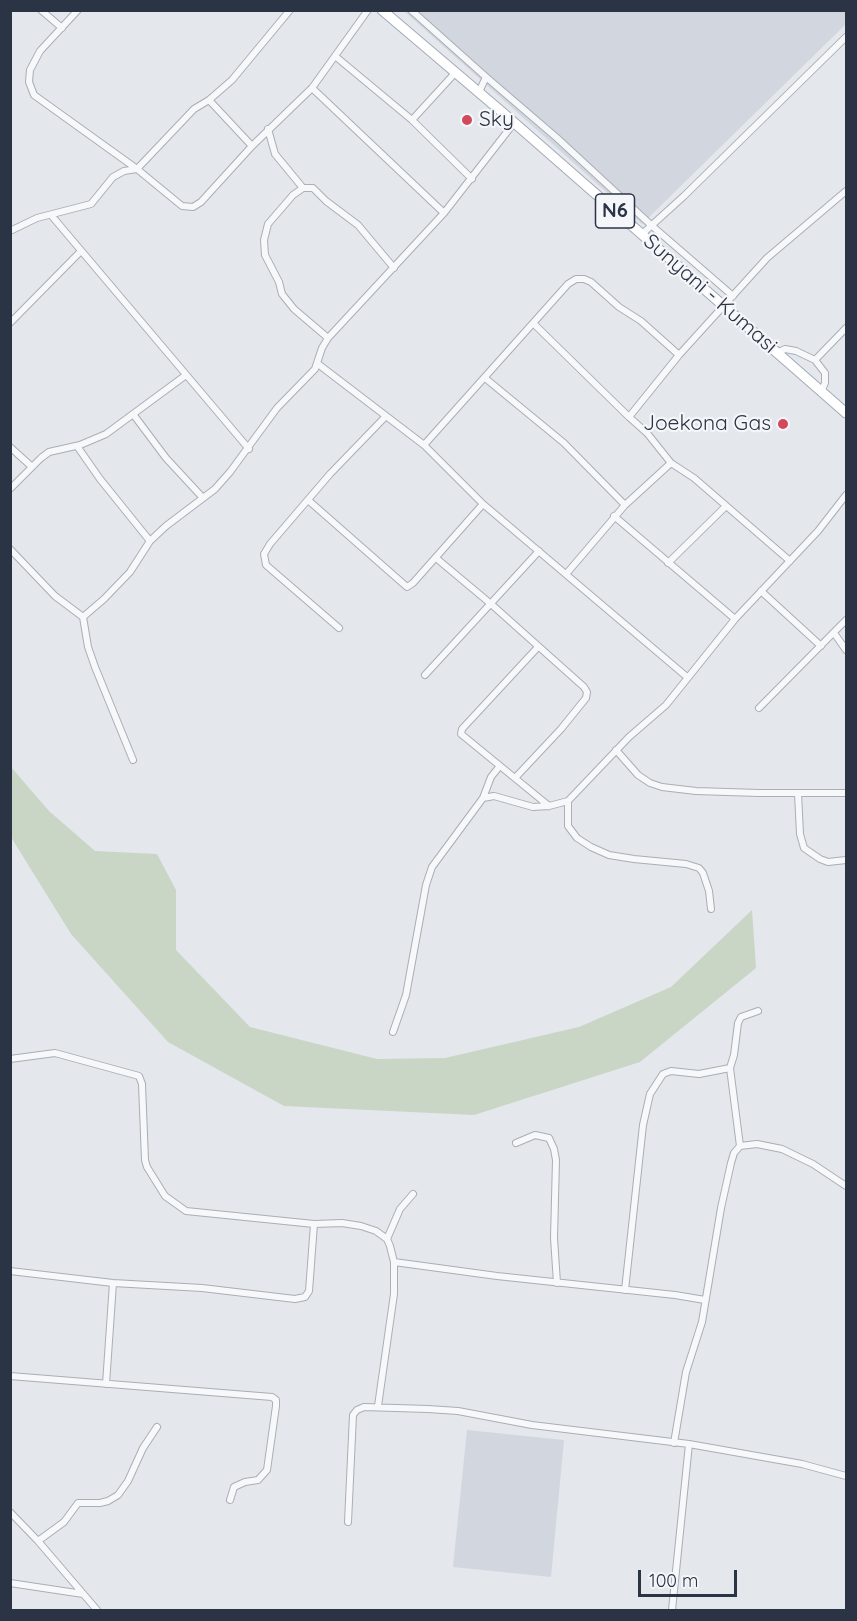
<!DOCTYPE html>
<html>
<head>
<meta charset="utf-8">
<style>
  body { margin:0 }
  #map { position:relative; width:857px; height:1621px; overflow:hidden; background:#e4e7ec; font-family:Quicksand,sans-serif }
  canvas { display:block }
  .frame { position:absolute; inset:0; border:12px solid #2b3445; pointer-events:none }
  .scale { position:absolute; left:638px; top:1570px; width:99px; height:27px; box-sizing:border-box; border:3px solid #2b3445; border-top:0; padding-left:8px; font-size:18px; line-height:21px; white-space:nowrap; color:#2b3445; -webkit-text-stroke:4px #f4f6f9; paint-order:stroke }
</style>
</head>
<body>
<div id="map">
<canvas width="857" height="1621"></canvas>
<div class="frame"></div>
<div class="scale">100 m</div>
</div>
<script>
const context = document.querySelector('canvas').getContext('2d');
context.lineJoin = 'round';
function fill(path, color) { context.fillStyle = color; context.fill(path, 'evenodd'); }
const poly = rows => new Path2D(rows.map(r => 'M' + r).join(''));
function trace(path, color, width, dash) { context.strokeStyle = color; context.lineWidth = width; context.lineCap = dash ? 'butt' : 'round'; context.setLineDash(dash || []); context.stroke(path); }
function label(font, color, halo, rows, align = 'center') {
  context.font = font + ' Quicksand,sans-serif'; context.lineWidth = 4.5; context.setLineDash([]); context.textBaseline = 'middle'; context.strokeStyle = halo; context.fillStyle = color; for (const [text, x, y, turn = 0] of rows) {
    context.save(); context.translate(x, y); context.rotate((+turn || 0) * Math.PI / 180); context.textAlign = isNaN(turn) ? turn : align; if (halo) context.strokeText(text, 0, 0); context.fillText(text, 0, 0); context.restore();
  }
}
const built = poly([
  [846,10,846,24,642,224,404,11],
  [467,1430,564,1440,551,1577,453,1567]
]);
const green = poly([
  [11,767,49,811,95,851,157,854,176,890,176,950,250,1027,377,1059,445,1058,579,1027,671,987,752,910,756,968,640,1062,474,1115,284,1106,168,1042,71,934,11,837]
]);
const minor = poly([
  [41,10,62,28],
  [78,10,40,51,30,70,29,82,34,95,137,169,182,206,193,207,201,202,252,146,312,88,368,10],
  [411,10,486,77,479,92],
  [335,56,412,120,472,179],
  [486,77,557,138,651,225,733,296],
  [312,88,444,213],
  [209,100,252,146],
  [412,120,456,72],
  [268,129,275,154,303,188],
  [51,215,249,449],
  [10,231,37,218,91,204,113,177,124,171,137,169,194,109,209,100,232,80,290,10],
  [641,235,684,196,846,37],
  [10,323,81,251],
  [534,324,629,417,647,433,671,463,694,478,790,561],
  [328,338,294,309,282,294,279,282,265,255,264,240,268,224,293,195,303,188,313,188,326,201,358,225,394,268],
  [777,353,785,349,796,351,815,360],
  [318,364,424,445,483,504,687,677],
  [485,378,564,443,625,505],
  [821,392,825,383,825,373,815,360,846,328],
  [133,414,166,458,203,498],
  [629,417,679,355,767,258,846,191],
  [424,445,568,284,576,279,584,279,591,282,619,307,641,321,679,355],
  [77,446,100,479,150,541],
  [10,447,31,466],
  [10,489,41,458,49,452,80,445,106,434,186,375],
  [308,500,407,587,413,583,483,504],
  [614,516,735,619],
  [10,549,55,596,83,617,104,599,130,572,150,541,166,526,215,489,230,472,277,408,315,369,322,348,328,338,444,213,514,123],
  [436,558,491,604,584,687,587,692,586,698,561,729,515,778],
  [668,563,726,506],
  [567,573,625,505,671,463],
  [761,591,821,646],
  [83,617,88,647,95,667,133,760],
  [339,628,266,565,264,554,270,544,330,474,386,416],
  [834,633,846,650],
  [538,647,462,729,461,734,549,806],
  [425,675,539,551],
  [759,708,846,620],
  [616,750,638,775,650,783,662,787,696,791,759,793,846,793],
  [798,793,800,834,804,848,820,859,828,862,846,860],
  [483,798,494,796,533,807,549,806,568,801,629,737,666,705,735,619,818,531,846,495],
  [568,801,568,826,577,838,591,847,609,855,634,859,686,864,699,868,703,873,709,891,711,909],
  [758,1011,741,1017,738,1023,734,1055,730,1068,740,1146,757,1144,782,1149,813,1164,846,1186],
  [393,1032,406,995,426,885,432,867,483,798,491,777,499,767],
  [10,1059,55,1053,139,1076,142,1084,145,1160,147,1167,165,1196,186,1211,314,1224,309,1291,305,1297,295,1299,202,1288,113,1283,10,1271],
  [516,1143,535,1135,549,1138,554,1149,556,1160,554,1238,557,1283],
  [314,1224,342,1223,361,1226,376,1231,387,1239,390,1246,394,1262,394,1294,378,1406],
  [387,1239,400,1209,413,1194],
  [394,1262,497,1276,675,1295,705,1300],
  [625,1290,643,1125,650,1094,663,1074,671,1071,699,1074,730,1068],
  [10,1376,272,1397,276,1400,276,1406,267,1470,258,1480,245,1482,234,1487,230,1500],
  [106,1384,113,1283],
  [674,1443,686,1372,702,1322,721,1208,731,1163,734,1153,740,1146],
  [10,1512,38,1541,97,1610],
  [348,1522,353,1415,357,1410,364,1407,428,1409,458,1411,532,1425,689,1444,802,1464,846,1476],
  [38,1541,64,1522,78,1503,100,1503,108,1501,118,1495,128,1481,143,1448,157,1427],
  [10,1583,83,1594],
  [672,1610,689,1444]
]);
const primary = poly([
  [382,10,502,112,846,413]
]);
const markers = [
  [467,120,6,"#d1495b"],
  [783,424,6,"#d1495b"]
];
const shields = [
  [615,211,39]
];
const shieldNames = [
  ["N6",615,211]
];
const poiNames = [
  ["Sky",479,120],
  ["Joekona Gas",771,424,"right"]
];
const streetNames = [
  ["Sunyani - Kumasi",710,294,41]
];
fill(built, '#d2d6de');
fill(green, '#c9d6c5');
trace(minor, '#a9aeb7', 8);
trace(primary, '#a3abb8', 11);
trace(minor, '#f7f8fa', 6);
trace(primary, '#fff', 9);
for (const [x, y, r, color] of markers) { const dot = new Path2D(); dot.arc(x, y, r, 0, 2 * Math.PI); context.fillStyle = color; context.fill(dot); trace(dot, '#f4f6f9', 2); }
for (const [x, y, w] of shields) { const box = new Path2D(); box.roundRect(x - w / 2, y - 17, w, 34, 4.5); context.fillStyle = '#f4f6f9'; context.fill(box); trace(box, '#2b3445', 1.5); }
label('bold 20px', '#2b3445', null, shieldNames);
label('21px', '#2b3445', '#f4f6f9', poiNames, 'left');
label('21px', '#2b3445', '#f4f6f9', streetNames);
</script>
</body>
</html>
